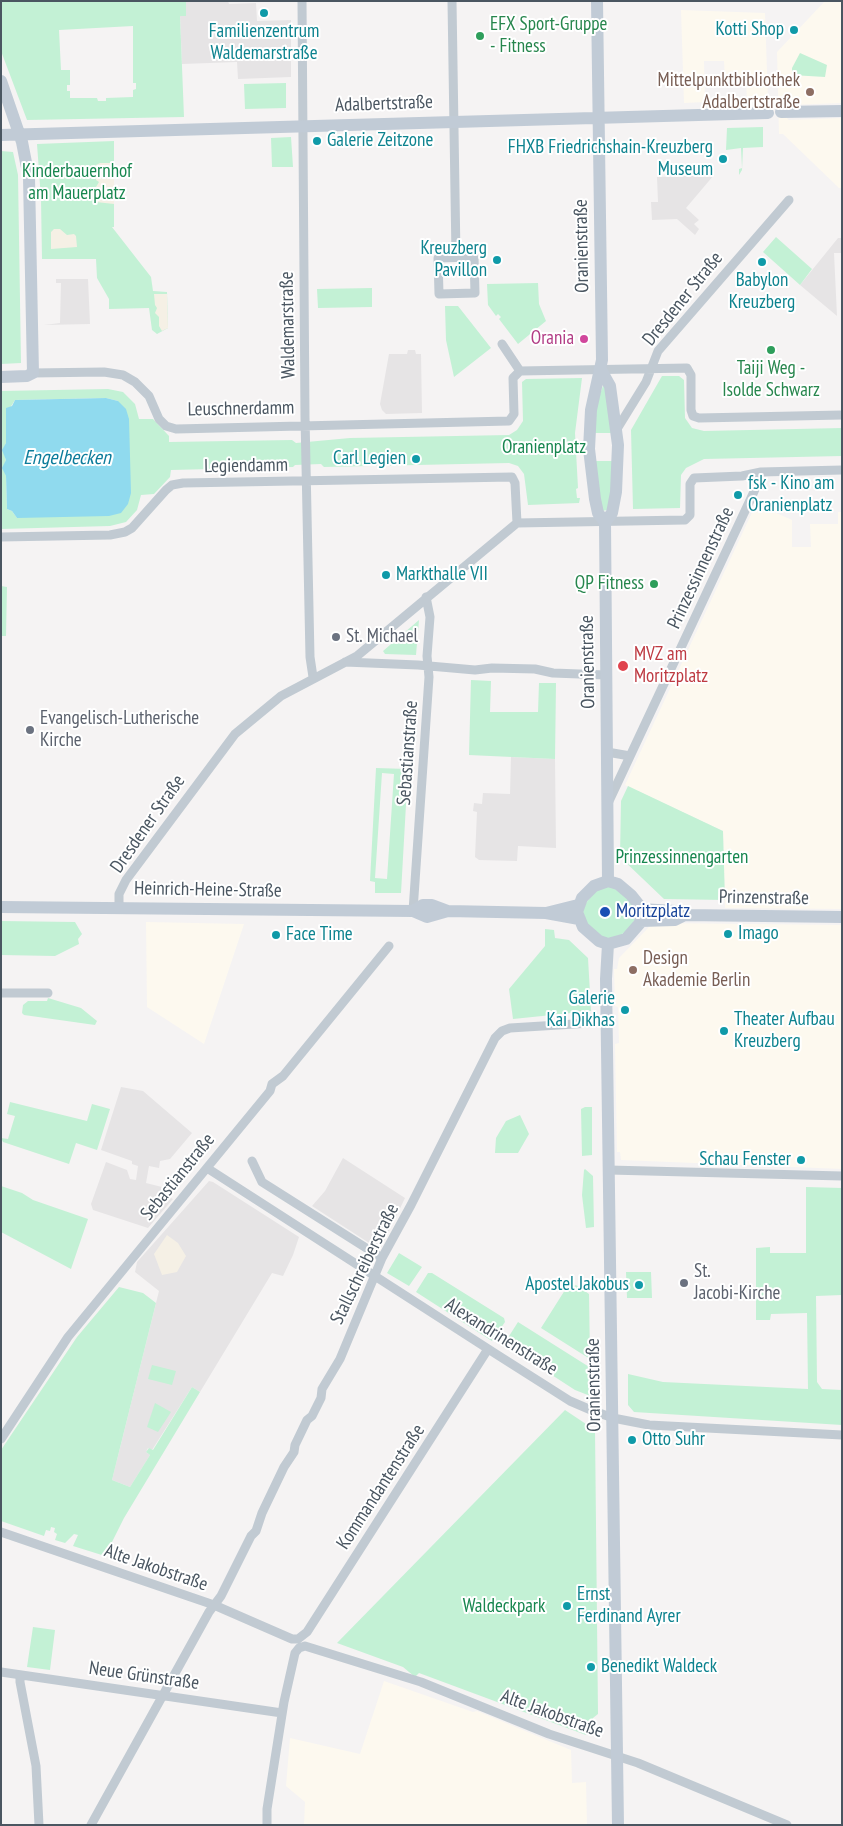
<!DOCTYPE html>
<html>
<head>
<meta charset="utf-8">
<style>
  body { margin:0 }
  #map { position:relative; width:843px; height:1826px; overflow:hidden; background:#f5f3f3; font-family:"PT Sans Narrow",sans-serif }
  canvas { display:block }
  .frame { position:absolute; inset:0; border:2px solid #4a5661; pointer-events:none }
</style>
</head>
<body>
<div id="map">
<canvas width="843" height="1826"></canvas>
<div class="frame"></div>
</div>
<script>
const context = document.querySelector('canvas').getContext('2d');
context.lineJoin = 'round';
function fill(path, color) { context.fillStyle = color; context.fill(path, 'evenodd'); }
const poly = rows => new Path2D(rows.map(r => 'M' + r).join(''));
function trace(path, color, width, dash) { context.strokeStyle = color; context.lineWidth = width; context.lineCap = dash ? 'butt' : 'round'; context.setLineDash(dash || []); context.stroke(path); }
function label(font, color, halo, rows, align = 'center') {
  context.font = font + ' "PT Sans Narrow",sans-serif'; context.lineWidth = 4; context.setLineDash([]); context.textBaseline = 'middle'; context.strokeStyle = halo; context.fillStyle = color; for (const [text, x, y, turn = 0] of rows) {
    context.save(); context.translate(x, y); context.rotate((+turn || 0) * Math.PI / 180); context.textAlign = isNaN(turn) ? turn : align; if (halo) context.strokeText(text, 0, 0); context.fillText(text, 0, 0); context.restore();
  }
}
const commercial = poly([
  [825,1,842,1,842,103,789,105,786,109,786,117,789,120,842,118,842,188,839,188,783,134,779,134,777,52],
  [681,10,765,13,768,101,747,102,746,78,725,78,724,61,704,61,705,102,684,103],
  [756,504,792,520,792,547,811,547,810,524,838,524,838,512,842,512,842,909,725,908,723,831,625,785],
  [146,922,244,924,204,1044,147,1007],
  [658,923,842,925,842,1169,621,1160,620,1152,617,1152,615,1044,619,1043,618,1007,615,1006,614,969,617,969,619,958,649,927],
  [384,1681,473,1712,477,1711,571,1750,572,1783,586,1782,587,1825,304,1825,305,1802,286,1786,290,1738,360,1754]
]);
const education = poly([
  [228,1,229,4,256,3,257,21,291,20,291,77,238,79,237,62,182,64,180,16,186,2],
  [714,175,686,208,699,220,694,224,699,229,695,235,677,219,652,220,651,202,658,202,657,177],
  [838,238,842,238,842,253,834,253,837,316,800,285],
  [56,279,88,279,90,324,44,325,60,323,61,283,56,283],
  [408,350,415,350,416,354,421,354,422,413,386,414,382,410,380,404,389,354,407,354],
  [511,757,555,759,556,848,518,846,517,861,479,860,475,857,477,812,473,811,474,803,482,804,483,793,510,794],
  [121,1087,143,1091,192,1133,170,1159,160,1161,159,1168,149,1166,146,1183,162,1187,161,1193,173,1199,148,1228,93,1210,91,1204,106,1162,127,1170,130,1179,136,1180,138,1166,132,1164,132,1161,101,1150],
  [343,1158,405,1198,380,1250,312,1206,325,1191],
  [209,1181,213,1182,299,1237,293,1255,283,1276,272,1273,200,1392,192,1387,152,1450,148,1448,146,1452,150,1455,130,1487,112,1480,159,1291,135,1272,137,1262]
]);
const green = poly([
  [1,1,189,1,186,2,186,16,180,16,184,117,27,120,1,51],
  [133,26,133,83,136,83,136,89,133,90,133,97,106,98,106,101,98,101,97,98,70,98,70,91,67,91,67,85,70,85,70,70,61,70,59,30],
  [800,53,827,65,825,77,792,75,792,68],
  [286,83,286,108,245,109,244,84],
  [763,127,763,147,743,148,742,170,739,175,739,169,742,168,741,148,726,150,727,128],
  [291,137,293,167,272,167,271,138],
  [114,141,114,227,112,227,151,277,153,291,167,292,168,328,157,334,152,330,149,308,109,309,109,299,97,278,96,259,42,259,41,199,37,144],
  [1,151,13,152,18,175,21,363,1,364],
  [776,237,812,269,800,285,763,252],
  [538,283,539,304,546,321,518,344,499,319,501,317,498,314,496,316,488,305,487,284],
  [372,288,372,307,318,308,317,289],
  [445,306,458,306,491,348,454,377,446,340],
  [662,376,679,376,684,380,685,418,692,428,704,431,842,428,842,456,704,459,686,468,681,475,680,508,633,509,631,430],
  [582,378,575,433,578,488,576,489,577,498,580,498,579,503,528,505,524,474,518,466,509,463,324,467,321,464,295,465,293,467,171,470,170,477,154,494,141,495,137,510,126,522,110,526,1,529,1,391,108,389,123,392,135,404,139,419,153,419,169,436,169,442,292,440,296,443,350,438,509,435,517,430,523,421,522,382,526,379],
  [106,398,118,401,17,518,12,511,7,509,6,476,3,468,6,460,3,450,6,443,10,408,15,400],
  [604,383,615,433,591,433,593,414],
  [592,461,616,461,609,510,600,511],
  [1,586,7,587,6,636,1,636],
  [419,620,416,655,385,654,383,651],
  [471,680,491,681,490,712,538,712,539,683,556,683,555,759,469,755],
  [376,768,408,769,401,893,375,893,375,882,370,881],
  [382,773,394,774,387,879,375,878],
  [628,786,723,831,725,900,664,899,620,857,621,801],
  [612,886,633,903,637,913,632,926,615,940,598,936,587,925,582,908,597,889],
  [1,921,75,922,82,934,78,939,79,944,55,956,1,955],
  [545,929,554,930,555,938,569,940,588,958,591,1011,513,1019,509,989,545,946],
  [48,998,81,1008,97,1021,95,1025,24,1015,22,1013,23,1005,28,1001,47,1001],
  [10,1102,87,1121,92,1104,110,1109,97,1150,76,1143,69,1164,3,1142,1,1138,8,1139,15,1116,7,1114],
  [585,1107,592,1107,592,1155,582,1156,581,1109],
  [520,1115,529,1134,518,1153,495,1153,496,1138,506,1121],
  [585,1169,593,1176,594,1227,586,1228,582,1195,584,1170],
  [1,1186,22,1193,33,1200,88,1219,71,1269,1,1232],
  [806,1187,842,1188,842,1295,816,1296,817,1382,822,1389,842,1390,842,1425,634,1412,628,1405,628,1374,663,1382,808,1389,807,1313,771,1314,770,1320,756,1320,756,1248,770,1247,770,1253,806,1253],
  [399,1253,422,1267,409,1286,387,1273],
  [626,1272,651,1272,652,1298,627,1298],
  [428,1273,432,1273,504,1318,505,1322,492,1341,416,1292],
  [576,1285,589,1294,590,1359,541,1328,565,1290],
  [119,1287,143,1293,156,1303,112,1480,130,1487,150,1455,146,1452,149,1448,153,1450,192,1387,200,1392,124,1518,105,1556,73,1546,78,1535,74,1534,65,1543,55,1540,57,1534,54,1532,55,1528,51,1527,50,1531,46,1530,44,1536,1,1521,1,1450,77,1337],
  [518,1322,594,1370,593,1397,575,1390,504,1344],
  [152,1365,176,1371,172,1385,148,1379],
  [155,1403,171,1412,158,1432,147,1427],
  [565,1410,595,1430,598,1714,593,1718,593,1727,586,1735,419,1673,415,1677,403,1667,337,1643],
  [33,1627,55,1630,50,1670,27,1667]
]);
const sand = poly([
  [100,163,114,163,114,204,96,202,96,187,99,182,96,180,96,165],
  [54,229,60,229,67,235,74,234,76,236,77,247,51,249,51,232],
  [154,294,167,294,168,328,162,331,159,326,159,317,155,313,157,308,155,305],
  [167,1235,178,1243,186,1256,177,1272,162,1275,154,1254]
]);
const water = poly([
  [106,398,118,401,126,409,129,419,131,493,128,504,121,513,109,516,17,518,12,511,7,509,6,476,2,468,6,460,2,450,6,443,6,408,12,406,15,400]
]);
const street = poly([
  [302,1,305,417,310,657,313,677],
  [452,1,456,257],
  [474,257,475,293,439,294,438,258,474,257],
  [502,344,520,371],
  [33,373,104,372,123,375,135,382,149,396,159,419,166,426,176,429,509,421,514,414,513,378,520,371,687,368,691,375,691,410,693,416,699,418,842,415],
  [617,429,646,382,658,351,789,200],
  [517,523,685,520,690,515,690,484,694,478,742,476,761,472,842,470],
  [1,537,110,535,125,532,132,528,166,490,172,485,183,483,512,477,515,483,517,523],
  [345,662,418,665,475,670,492,668,535,669,553,673,606,675],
  [607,752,630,756],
  [609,801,752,496,756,487,756,474],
  [119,908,119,894,126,880,235,734,281,696,357,656,517,523],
  [413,911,429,677,427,656,430,617,426,597],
  [1,993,48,993],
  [252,1161,262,1182,382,1258],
  [207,1168,496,1354,570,1401,591,1410,613,1418,649,1425,842,1435],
  [609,1170,842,1176],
  [1,1439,68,1337,270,1091,272,1084,283,1076,389,946],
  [1,1532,214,1605,292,1639,298,1639,307,1632,488,1349],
  [1,1672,282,1713],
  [20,1675,20,1682,36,1766,39,1825],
  [91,1825,209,1612,221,1596,251,1536,256,1531,262,1513,284,1467,294,1452,295,1445,307,1420,312,1416,321,1398,322,1389,340,1359,382,1258,411,1205,495,1038,502,1031,510,1028,607,1022],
  [267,1825,267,1809,284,1702,295,1653,299,1648,305,1646,421,1682,549,1734,638,1763,787,1825]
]);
const secondary = poly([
  [597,1,602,360,591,410,589,449,595,499,598,513,605,522],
  [1,81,22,142,29,178,33,373,27,376,1,377],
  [781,112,842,111],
  [1,135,768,113],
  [601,370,610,386,618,445,616,492,612,513,605,522,608,881],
  [608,881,618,884,631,895,639,905,641,915,640,923,626,939,608,944,599,941,583,927,577,912,582,898,594,886,608,881],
  [1,907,413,911,427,917,448,911,546,913,579,919],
  [640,909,675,911,685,915,842,917],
  [413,911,423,905,432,905,448,911],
  [546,913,578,905],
  [640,921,675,920,685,915],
  [608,944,606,979,618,1825]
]);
const markers = [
  [264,13,5,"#0f9aa8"],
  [794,30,5,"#0f9aa8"],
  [480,36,5,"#2e9e5b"],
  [810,92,5,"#8d6e63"],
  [317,141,5,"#0f9aa8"],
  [723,159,5,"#0f9aa8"],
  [497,260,5,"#0f9aa8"],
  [762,262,5,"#0f9aa8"],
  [584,339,5,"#d1479c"],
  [771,350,5,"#2e9e5b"],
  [416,459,5,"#0f9aa8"],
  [738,495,5,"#0f9aa8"],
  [386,575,5,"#0f9aa8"],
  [654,584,5,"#2e9e5b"],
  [336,637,5,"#6b7280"],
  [623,666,6,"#e0444e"],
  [30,730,5,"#6b7280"],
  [605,912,6,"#1a4fb4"],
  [728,934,5,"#0f9aa8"],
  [276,935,5,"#0f9aa8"],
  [633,970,5,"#8d6e63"],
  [625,1010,5,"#0f9aa8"],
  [724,1031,5,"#0f9aa8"],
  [801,1160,5,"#0f9aa8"],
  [684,1283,5,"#6b7280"],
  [639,1285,5,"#0f9aa8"],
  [632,1440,5,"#0f9aa8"],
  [567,1606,5,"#0f9aa8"],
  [591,1667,5,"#0f9aa8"]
];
const leisureNames = [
  ["EFX Sport-Gruppe",490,25],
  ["- Fitness",490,47],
  ["Taiji Weg -",771,369,"center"],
  ["Isolde Schwarz",771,391,"center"],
  ["QP Fitness",644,584,"right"]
];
const cultureNames = [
  ["Kotti Shop",784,30,"right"],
  ["Familienzentrum",264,32,"center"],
  ["Waldemarstraße",264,54,"center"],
  ["Galerie Zeitzone",327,141],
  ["FHXB Friedrichshain-Kreuzberg",713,148,"right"],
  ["Museum",713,170,"right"],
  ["Kreuzberg",487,249,"right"],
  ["Pavillon",487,271,"right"],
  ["Babylon",762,281,"center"],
  ["Kreuzberg",762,303,"center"],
  ["Carl Legien",406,459,"right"],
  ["fsk - Kino am",748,484],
  ["Oranienplatz",748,506],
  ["Markthalle VII",396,575],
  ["Imago",738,934],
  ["Face Time",286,935],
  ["Galerie",615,999,"right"],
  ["Kai Dikhas",615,1021,"right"],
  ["Theater Aufbau",734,1020],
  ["Kreuzberg",734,1042],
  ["Schau Fenster",791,1160,"right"],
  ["Apostel Jakobus",629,1285,"right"],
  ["Otto Suhr",642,1440],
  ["Ernst",577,1595],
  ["Ferdinand Ayrer",577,1617],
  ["Benedikt Waldeck",601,1667]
];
const educationNames = [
  ["Mittelpunktbibliothek",800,81],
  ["Adalbertstraße",800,103],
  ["Design",643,959,"left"],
  ["Akademie Berlin",643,981,"left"]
];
const streetNames = [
  ["Adalbertstraße",384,104,-2],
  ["Oranienstraße",582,246,-91],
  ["Dresdener Straße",683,299,-51],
  ["Waldemarstraße",288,325,-91],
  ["Leuschnerdamm",241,409,-1],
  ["Legiendamm",246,466,-1],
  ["Prinzessinnenstraße",701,568,-65],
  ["Oranienstraße",588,662,-91],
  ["Sebastianstraße",408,753,-86],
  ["Dresdener Straße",148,824,-55],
  ["Heinrich-Heine-Straße",208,890,1],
  ["Prinzenstraße",764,898,1],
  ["Sebastianstraße",178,1177,-51],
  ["Stallschreiberstraße",365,1264,-64],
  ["Alexandrinenstraße",501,1337,32],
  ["Oranienstraße",594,1385,-91],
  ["Kommandantenstraße",381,1487,-57],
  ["Alte Jakobstraße",156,1568,19],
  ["Neue Grünstraße",144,1676,8],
  ["Alte Jakobstraße",552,1714,20]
];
const parkNames = [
  ["Kinderbauernhof",77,172],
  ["am Mauerplatz",77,194],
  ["Oranienplatz",544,448],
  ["Prinzessinnengarten",682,858],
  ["Waldeckpark",504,1607]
];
const hotelNames = [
  ["Orania",574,339]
];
const worshipNames = [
  ["St. Michael",346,637],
  ["Evangelisch-Lutherische",40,719],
  ["Kirche",40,741],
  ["St.",694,1272],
  ["Jacobi-Kirche",694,1294]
];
const healthNames = [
  ["MVZ am",634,655],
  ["Moritzplatz",634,677]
];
const transitNames = [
  ["Moritzplatz",616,912]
];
const waterNames = [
  ["Engelbecken",67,458]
];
fill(commercial, '#fdf9ef');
fill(education, '#e6e4e5');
fill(green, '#c3f1d5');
fill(sand, '#f5f0e5');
fill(water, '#90daee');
trace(street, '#c1cad2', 9);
trace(secondary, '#c1cbd6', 12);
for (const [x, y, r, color] of markers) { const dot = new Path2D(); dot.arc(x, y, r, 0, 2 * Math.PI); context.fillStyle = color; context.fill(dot); trace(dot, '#fff', 2); }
label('19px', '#27864d', '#fff', leisureNames, 'left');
label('19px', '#0d838f', '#fff', cultureNames, 'left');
label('19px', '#785e54', '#fff', educationNames, 'right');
label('19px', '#4a5661', '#fff', streetNames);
label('19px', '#17864f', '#fff', parkNames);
label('19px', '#b23c85', '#fff', hotelNames, 'right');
label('19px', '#5b616d', '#fff', worshipNames, 'left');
label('19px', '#be3a42', '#fff', healthNames, 'left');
label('19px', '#164399', '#fff', transitNames, 'left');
label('italic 20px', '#0c7c9b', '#fff', waterNames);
</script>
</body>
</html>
